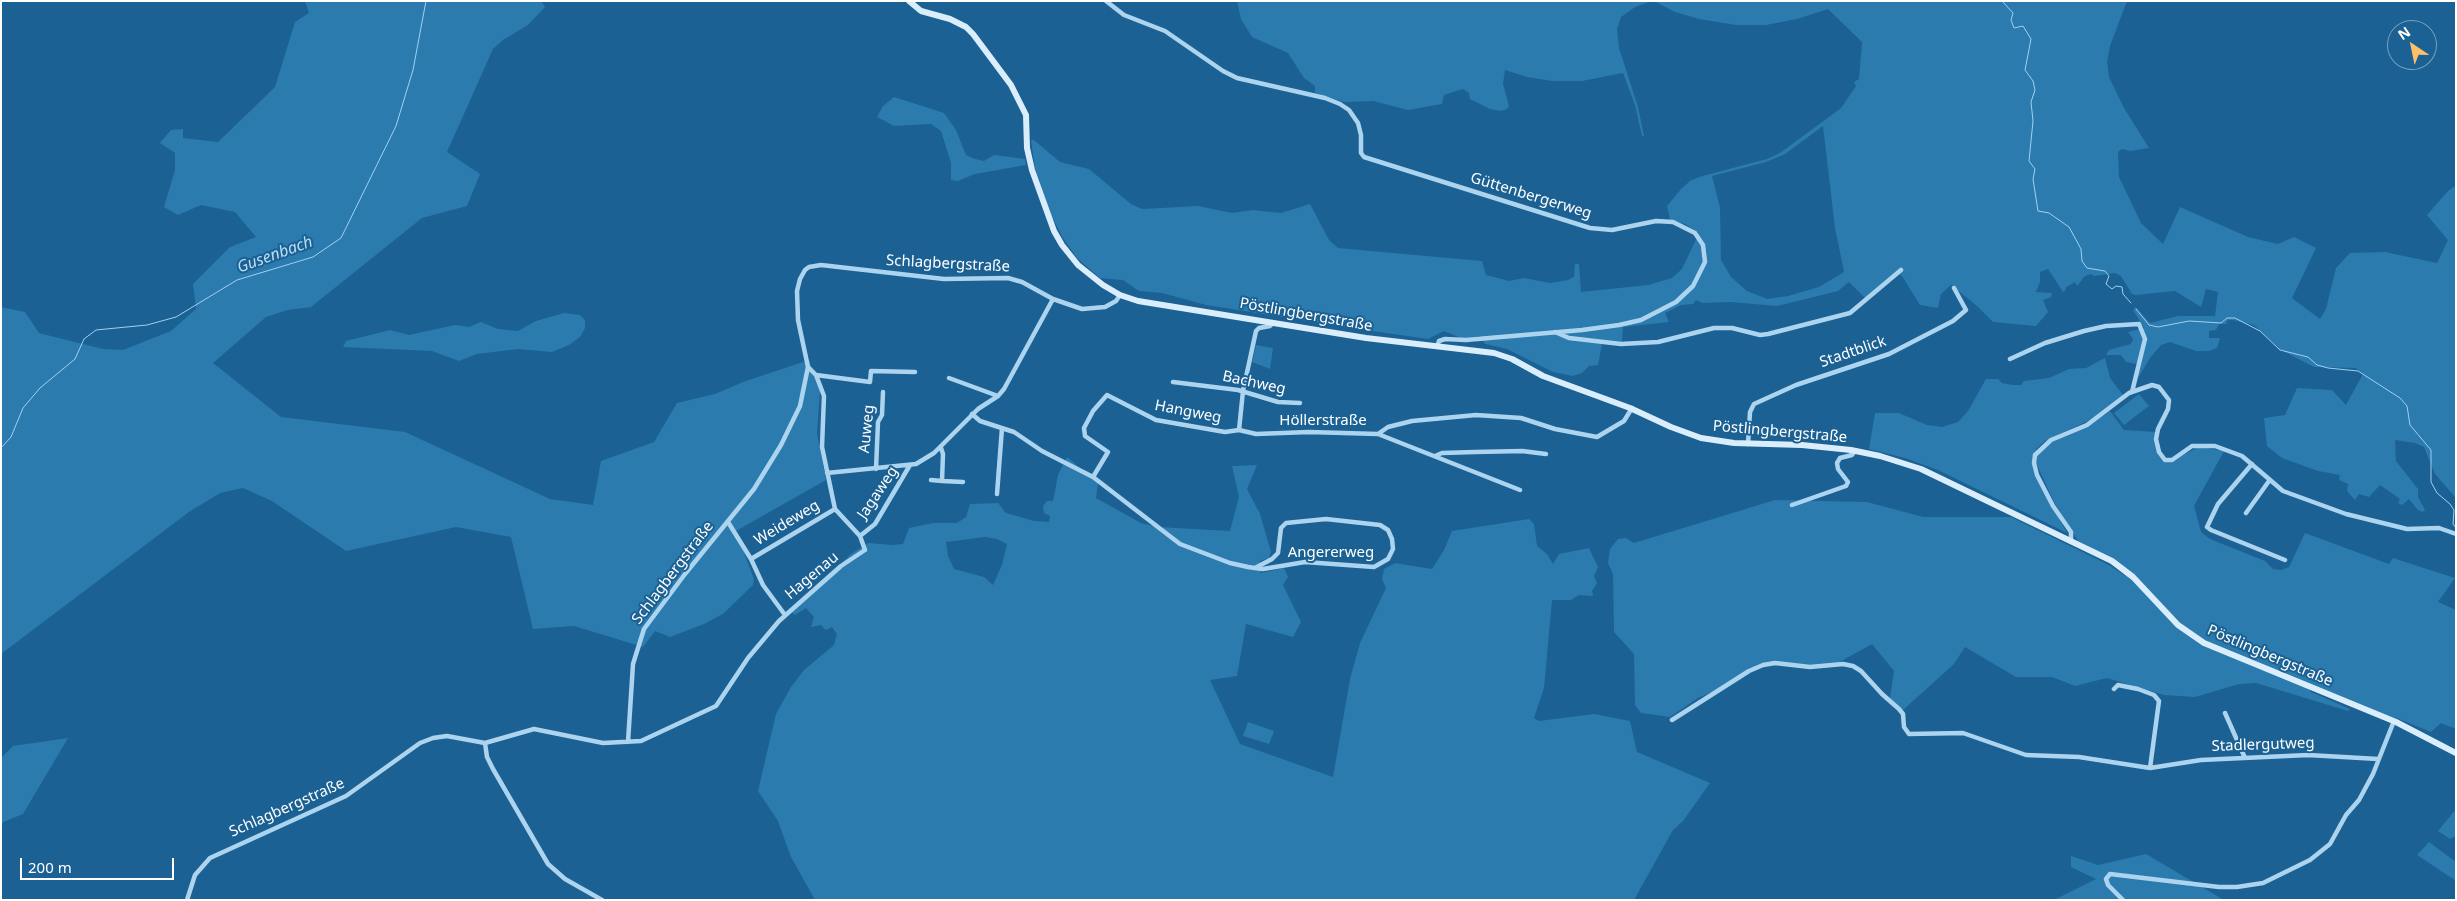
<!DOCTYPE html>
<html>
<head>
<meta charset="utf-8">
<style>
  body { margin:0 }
  #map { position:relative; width:2457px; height:901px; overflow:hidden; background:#1b6193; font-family:"Noto Sans",sans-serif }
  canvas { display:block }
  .frame { position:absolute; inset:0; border:2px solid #fff; pointer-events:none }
  .north { position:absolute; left:2387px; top:20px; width:50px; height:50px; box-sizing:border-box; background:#1b6193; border:1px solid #76a0be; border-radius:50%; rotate:326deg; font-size:14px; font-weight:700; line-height:20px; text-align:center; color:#fff }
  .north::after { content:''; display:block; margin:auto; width:18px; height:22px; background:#ffbe6a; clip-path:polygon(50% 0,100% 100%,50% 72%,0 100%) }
  .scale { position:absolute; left:20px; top:858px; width:154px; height:22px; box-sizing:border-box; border:2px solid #fff; border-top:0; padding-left:6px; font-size:15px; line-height:18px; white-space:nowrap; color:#fff; -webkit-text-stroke:4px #1b6193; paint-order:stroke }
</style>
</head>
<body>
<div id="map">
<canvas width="2457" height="901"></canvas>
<div class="frame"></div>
<div class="north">N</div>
<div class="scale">200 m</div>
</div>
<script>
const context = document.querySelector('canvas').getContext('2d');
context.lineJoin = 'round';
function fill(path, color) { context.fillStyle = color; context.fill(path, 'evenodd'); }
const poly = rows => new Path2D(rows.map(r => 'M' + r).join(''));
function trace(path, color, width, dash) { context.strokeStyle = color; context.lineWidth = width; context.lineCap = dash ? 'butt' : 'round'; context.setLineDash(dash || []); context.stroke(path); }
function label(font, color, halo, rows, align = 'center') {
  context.font = font + ' "Noto Sans",sans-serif'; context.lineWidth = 4; context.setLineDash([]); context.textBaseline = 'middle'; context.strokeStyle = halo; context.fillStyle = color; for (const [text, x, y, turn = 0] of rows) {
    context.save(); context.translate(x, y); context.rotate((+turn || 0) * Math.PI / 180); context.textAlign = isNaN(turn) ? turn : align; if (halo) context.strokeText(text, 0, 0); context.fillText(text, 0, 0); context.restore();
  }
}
const green = poly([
  [305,1,541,1,545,7,528,25,503,40,493,49,447,152,480,174,467,206,422,218,311,307,288,310,266,317,213,363,281,417,405,432,550,499,593,505,601,461,654,442,677,403,715,394,743,382,809,360,820,390,817,433,826,480,736,531,754,579,753,585,723,614,704,624,670,637,655,631,643,647,574,626,533,629,511,537,456,527,346,551,272,501,243,488,220,493,189,512,1,654,1,307,25,312,39,333,103,349,123,350,171,331,196,309,193,284,230,247,256,237,235,212,201,205,178,215,164,207,175,170,175,153,160,143,171,130,183,129,183,138,218,142,275,87,295,22,309,13],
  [1237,1,1652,1,1635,7,1621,17,1617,29,1619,48,1638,107,1644,136,1642,136,1635,105,1623,73,1582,81,1552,81,1527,77,1505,70,1503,84,1509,106,1507,109,1501,111,1490,109,1470,99,1469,93,1463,89,1444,95,1442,104,1408,110,1373,101,1344,102,1315,93,1315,86,1304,78,1288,53,1252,37,1241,19],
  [1654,1,2127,1,2110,46,2107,62,2109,77,2124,108,2149,148,2130,151,2122,149,2118,152,2119,177,2141,223,2163,244,2180,207,2248,237,2278,244,2294,237,2316,248,2292,298,2320,319,2326,309,2336,268,2350,253,2385,252,2437,263,2448,240,2427,215,2448,191,2456,185,2456,498,2435,474,2424,447,2415,443,2395,440,2396,461,2418,489,2418,497,2425,510,2423,512,2418,510,2409,499,2402,505,2398,503,2400,499,2380,485,2369,497,2359,494,2355,500,2347,491,2348,484,2339,480,2340,475,2318,471,2282,458,2267,446,2264,418,2285,415,2297,388,2332,390,2346,405,2363,374,2356,368,2314,367,2281,350,2254,325,2233,320,2228,320,2226,324,2219,324,2216,330,2209,331,2209,338,2220,338,2217,348,2209,351,2196,351,2170,342,2161,345,2150,358,2138,378,2137,364,2126,362,2121,355,2106,355,2109,350,2131,344,2133,339,2128,332,2144,328,2133,310,2136,307,2150,323,2178,316,2215,316,2218,292,2206,289,2201,307,2175,291,2136,295,2132,294,2121,276,2115,273,2094,276,2091,274,2085,276,2077,286,2075,282,2065,288,2066,290,2063,292,2048,269,2040,272,2040,282,2036,292,2052,293,2051,297,2043,300,2048,312,2036,326,1993,322,1976,305,1951,285,1941,294,1938,308,1920,305,1902,276,1896,272,1866,299,1849,282,1838,291,1777,306,1731,302,1703,303,1696,300,1693,304,1681,305,1665,313,1669,322,1623,327,1622,342,1602,344,1598,365,1589,366,1582,373,1573,376,1553,372,1507,349,1485,344,1480,336,1463,339,1444,331,1428,339,1365,330,1206,305,1162,293,1139,291,1123,280,1100,278,1077,258,1063,238,1051,215,1035,168,1031,140,1034,140,1060,162,1089,169,1131,204,1142,209,1198,206,1232,213,1253,210,1281,213,1310,204,1329,240,1338,248,1482,261,1486,275,1509,281,1524,278,1550,283,1568,280,1574,277,1575,264,1579,264,1581,292,1648,285,1672,278,1682,269,1699,233,1685,224,1670,220,1667,206,1681,189,1690,181,1699,177,1767,159,1780,153,1841,108,1856,86,1854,82,1859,79,1862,42,1828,9,1797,19,1766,25,1736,25,1699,19,1675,12],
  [1823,126,1835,228,1844,272,1819,287,1788,296,1767,299,1747,291,1731,277,1721,260,1720,208,1712,176,1766,162,1785,154],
  [894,97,944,113,956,130,966,155,975,159,984,161,994,155,1025,159,1026,165,975,174,958,181,951,180,951,163,941,131,931,124,894,126,877,117,883,106],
  [564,313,580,315,585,320,585,328,580,337,569,345,552,352,518,349,477,354,459,361,432,351,343,347,346,341,390,330,409,335,455,325,469,327,481,322,498,329,518,331,536,321],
  [1256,345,1273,348,1270,369,1252,362],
  [2105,358,2110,378,2123,395,2092,419,2045,441,2036,449,2032,458,2035,476,2067,533,1938,470,1905,458,1869,449,1875,413,1899,413,1927,425,1942,427,1958,422,1968,411,1986,379,1998,379,2002,383,2013,385,2021,385,2024,381,2049,378,2069,369,2086,368],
  [2139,394,2149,406,2124,425,2114,413],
  [2110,411,2124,430,2156,432,2157,453,2170,461,2199,447,2224,451,2194,506,2201,532,2210,539,2265,561,2273,569,2281,570,2289,567,2305,533,2389,564,2393,558,2455,578,2438,602,2456,610,2456,729,2441,723,2431,732,2404,721,2309,689,2311,692,2350,709,2348,711,2256,683,2239,684,2195,697,2164,695,2107,678,2075,686,2052,677,2016,677,1965,647,1954,664,1903,710,1890,698,1894,671,1872,644,1836,664,1808,666,1761,663,1719,689,1698,698,1670,717,1641,713,1635,705,1634,654,1614,632,1613,574,1608,563,1610,549,1618,539,1626,538,1634,543,1775,500,1867,502,1923,517,2011,517,2109,565,2124,575,2129,571,2115,560,2078,541,2055,504,2036,463,2037,455,2052,442,2094,422],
  [1067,457,1098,483,1096,498,1141,523,1158,527,1230,531,1239,497,1232,466,1257,465,1247,489,1260,514,1271,552,1269,558,1260,561,1261,573,1284,568,1288,577,1283,585,1301,622,1293,637,1246,624,1237,676,1210,680,1240,744,1333,777,1350,679,1360,643,1386,588,1382,579,1384,569,1395,563,1432,569,1444,550,1452,531,1529,519,1534,524,1537,546,1547,554,1553,564,1559,554,1589,548,1598,567,1594,576,1597,583,1592,591,1593,596,1579,595,1571,600,1552,600,1544,688,1534,718,1539,721,1594,714,1630,721,1637,752,1710,783,1683,821,1673,830,1634,900,815,900,791,857,778,821,758,791,776,714,791,687,804,670,834,645,837,634,832,627,826,630,821,625,811,627,814,617,806,608,795,615,791,612,851,554,868,543,892,545,903,544,909,528,933,523,957,523,966,517,970,504,998,503,1006,513,1034,521,1049,522,1050,516,1044,513,1043,506,1047,501,1053,501,1058,475],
  [985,537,997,539,1007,544,1002,565,993,585,984,577,954,569,948,556,946,542],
  [1248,722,1274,731,1269,744,1243,736],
  [68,738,23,814,1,823,1,758,13,746],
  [2456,809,2456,836,2450,839,2438,831],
  [2429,842,2456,862,2456,881,2417,855],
  [2146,854,2224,900,2056,899,2096,879,2071,867,2071,856,2098,865]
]);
const stream = poly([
  [2002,1,2013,13,2011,20,2014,28,2023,26,2031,39,2025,70,2033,81,2035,90,2031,102,2033,121,2029,161,2035,169,2033,179,2038,211,2049,213,2069,227,2081,249,2082,261,2087,268,2105,271,2109,276,2106,284,2112,289,2116,286,2122,287,2123,294,2131,303],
  [2136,309,2149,325,2158,327,2189,321,2221,323,2227,318,2235,318,2260,331,2280,350,2308,357,2317,365,2328,368,2358,371,2400,398,2407,406,2410,425,2431,450,2431,482,2437,493,2450,504,2454,510,2453,524,2456,528],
  [1,448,11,437,23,408,40,388,75,359,84,339,96,330,147,325,176,317,237,280,313,257,341,238,396,126,413,70,426,1]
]);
const minor = poly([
  [1106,1,1124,15,1165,31,1223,71,1237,78,1325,98,1340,104,1349,110,1358,123,1361,135,1361,153,1364,157,1590,228,1612,230,1656,221,1673,222,1695,233,1703,245,1705,262,1693,286,1676,302,1641,320,1619,325,1582,330,1466,340,1445,339,1439,341,1437,346],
  [1555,332,1569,338,1621,344,1658,342,1714,328,1732,328,1760,335,1768,334,1850,313,1901,270],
  [2010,359,2045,343,2084,331,2106,326,2139,324,2145,339,2132,392],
  [816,375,870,382,871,371,915,372],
  [949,378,998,396],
  [1173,382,1238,390,1278,402,1300,403],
  [972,414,980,421,1014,432,1042,451,1093,477,1180,544,1230,563,1248,567,1255,568,1263,569,1305,562,1374,567,1388,559,1393,549,1392,539,1388,530,1380,525,1326,519,1286,523,1281,528,1278,553,1272,559,1255,568],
  [1239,430,1243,391,1256,331,1259,328,1270,326,1273,323],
  [1378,434,1520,490],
  [1748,444,1750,412,1754,404,1796,385,1889,354,1953,321,1966,310,1954,288],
  [941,448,943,454,942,481,963,482],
  [1435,456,1442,453,1475,452,1522,451,1546,454],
  [2252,464,2218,504,2207,527,2211,530,2285,560],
  [876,469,878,422,882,415,883,392],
  [827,473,916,464,934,453,978,409,998,396,1004,389,1053,299],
  [1093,477,1108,452,1085,436,1084,428,1093,411,1107,395,1156,420,1225,432,1239,430,1256,434,1309,432,1378,434,1388,427,1412,421,1476,415,1521,418,1555,429,1597,437,1624,421,1632,408],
  [931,480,942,481],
  [997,494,1002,428],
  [1792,505,1846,486,1848,482,1838,469,1837,463,1840,458,1852,455,1855,451],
  [2246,513,2269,481],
  [728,522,751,559,763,585,785,615],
  [860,536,875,524,910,465],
  [2071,541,2071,532,2053,506,2037,475,2034,463,2035,455,2051,440,2087,425,2129,393,2152,385,2159,387,2169,400,2168,409,2158,429,2156,439,2159,452,2165,460,2172,460,2192,446,2215,446,2242,456,2283,491,2346,514,2407,529,2439,528,2456,534],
  [751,559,835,509],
  [2114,689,2118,685,2138,689,2154,695,2159,701,2150,768],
  [2225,713,2245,758],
  [1672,720,1749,671,1763,665,1775,663,1810,667,1843,664,1853,666,1861,671,1882,694,1899,709,1903,714,1904,727,1909,734,1963,733,2026,755,2079,757,2150,768,2201,760,2308,755,2378,759],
  [628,742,633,664,644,629,685,574,754,489,781,445,800,406,808,367,798,320,797,291,800,279,805,270,809,267,821,265,944,279,1008,278,1022,282,1053,299,1082,309,1105,307,1116,301,1120,295],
  [485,743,487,757,493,769,548,864,565,879,602,900],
  [187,900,195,875,210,858,346,796,420,743,433,738,447,736,485,743,534,729,603,743,641,741,716,706,748,658,779,621,841,566,865,550,860,536,835,509,822,447,824,396,816,375,808,367],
  [2123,900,2108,885,2106,879,2110,874,2219,887,2237,887,2263,883,2310,860,2330,844,2346,815,2359,800,2373,774,2394,721]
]);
const secondary = poly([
  [909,1,921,11,950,19,966,27,973,34,1011,85,1026,115,1027,148,1032,170,1054,231,1062,245,1078,265,1103,285,1120,295,1138,301,1366,338,1494,353,1512,359,1543,376,1630,408,1671,427,1701,438,1734,443,1802,445,1851,450,1880,456,1921,469,2112,561,2133,577,2178,625,2204,643,2396,722,2456,753]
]);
const streetNames = [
  ["Güttenbergerweg",1531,196,17],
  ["Schlagbergstraße",948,264,3],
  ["Pöstlingbergstraße",1306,315,10],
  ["Stadtblick",1853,352,-19],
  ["Bachweg",1254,383,12],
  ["Hangweg",1188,412,11],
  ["Höllerstraße",1323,421],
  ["Auweg",867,429,-84],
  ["Pöstlingbergstraße",1780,432,5],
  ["Jagaweg",878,493,-56],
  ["Weideweg",787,523,-31],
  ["Angererweg",1331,553],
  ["Schlagbergstraße",673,573,-53],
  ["Hagenau",812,576,-40],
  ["Pöstlingbergstraße",2270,656,23],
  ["Stadlergutweg",2263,745,-2],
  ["Schlagbergstraße",287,808,-24]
];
const waterNames = [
  ["Gusenbach",275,255,-20]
];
fill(green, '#2b7baf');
trace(stream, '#9fd1f1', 1);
trace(minor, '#acd4ef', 4.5);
trace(secondary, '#daedfb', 6);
label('15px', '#fff', '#1b6193', streetNames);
label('italic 16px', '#b9def6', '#1b6193', waterNames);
</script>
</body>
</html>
